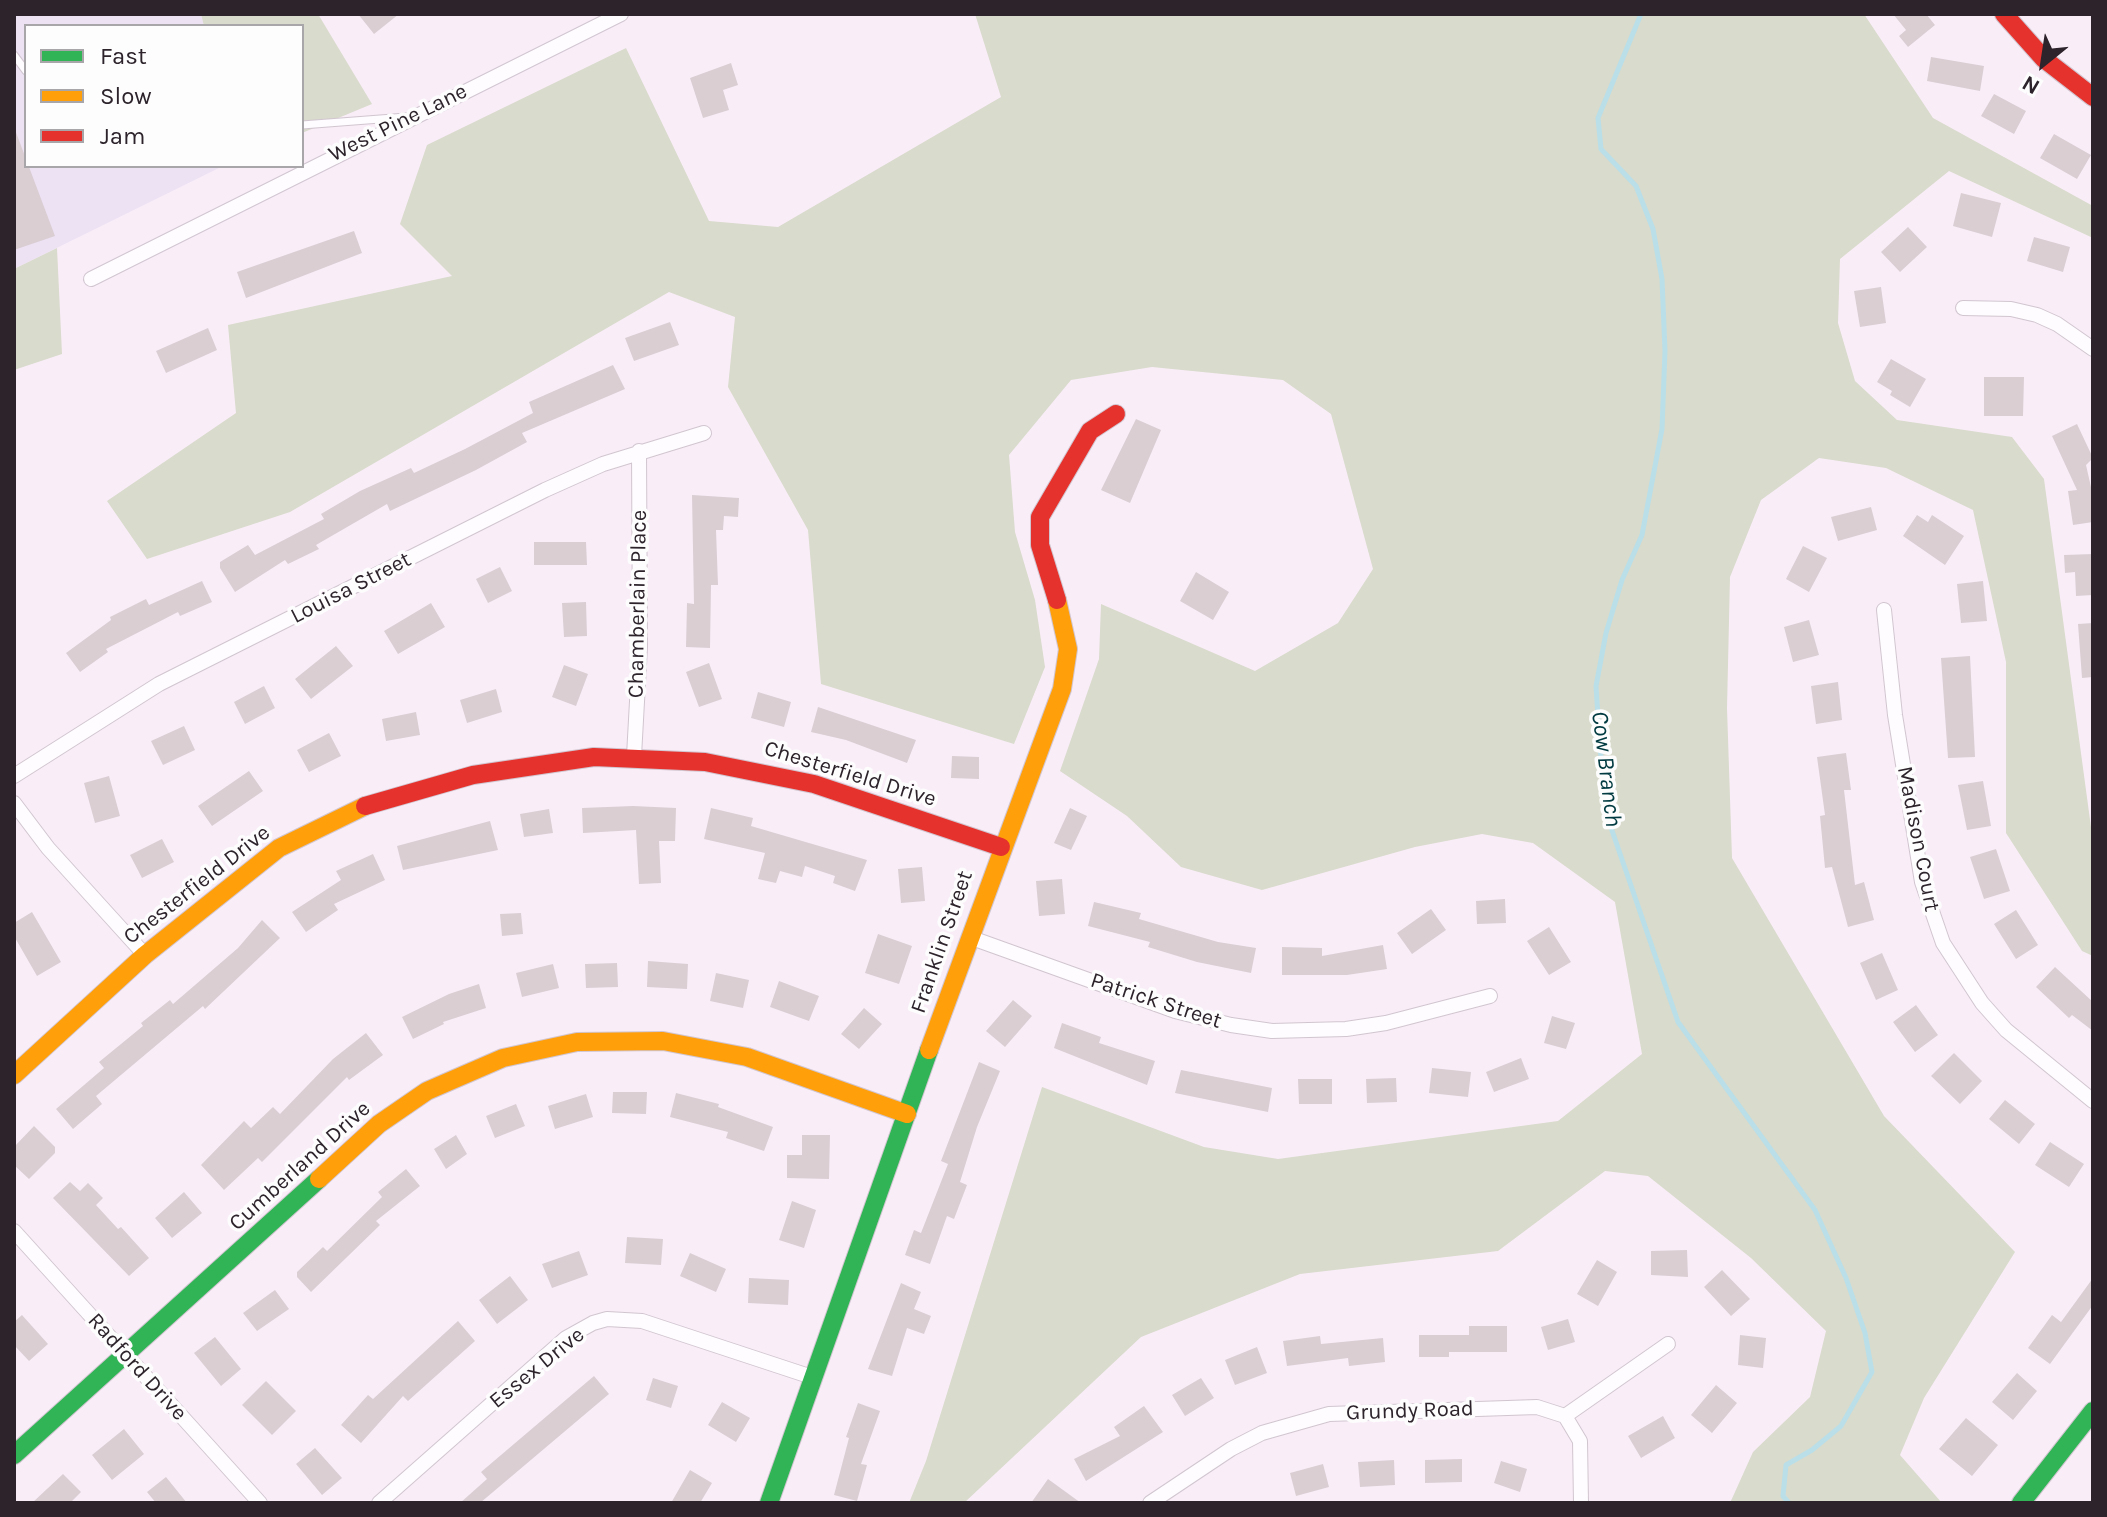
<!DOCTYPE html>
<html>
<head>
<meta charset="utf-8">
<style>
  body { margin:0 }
  #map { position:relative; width:2107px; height:1517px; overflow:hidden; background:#f9edf8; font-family:Karla,sans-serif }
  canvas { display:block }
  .frame { position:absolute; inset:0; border:16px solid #2c232b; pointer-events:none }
  .legend { position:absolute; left:24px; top:24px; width:280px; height:144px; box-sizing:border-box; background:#fdfdfd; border:2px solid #a9a6a9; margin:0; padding:10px 14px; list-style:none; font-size:24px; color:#2c232b }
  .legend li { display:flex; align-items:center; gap:16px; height:40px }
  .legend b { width:40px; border:2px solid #a9a6a9 }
  .north { position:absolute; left:2003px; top:24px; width:80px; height:80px; -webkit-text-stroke:6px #fdfdfd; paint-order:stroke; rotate:210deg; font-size:22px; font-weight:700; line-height:32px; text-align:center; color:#2c232b }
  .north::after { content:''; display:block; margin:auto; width:28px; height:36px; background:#2c232b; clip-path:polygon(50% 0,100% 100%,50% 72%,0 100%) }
</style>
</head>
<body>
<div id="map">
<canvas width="2107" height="1517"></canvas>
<div class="frame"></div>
<ul class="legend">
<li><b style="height:10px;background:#30b455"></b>Fast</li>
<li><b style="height:10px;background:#ff9f0a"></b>Slow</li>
<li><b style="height:10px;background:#e5322d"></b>Jam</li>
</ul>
<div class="north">N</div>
</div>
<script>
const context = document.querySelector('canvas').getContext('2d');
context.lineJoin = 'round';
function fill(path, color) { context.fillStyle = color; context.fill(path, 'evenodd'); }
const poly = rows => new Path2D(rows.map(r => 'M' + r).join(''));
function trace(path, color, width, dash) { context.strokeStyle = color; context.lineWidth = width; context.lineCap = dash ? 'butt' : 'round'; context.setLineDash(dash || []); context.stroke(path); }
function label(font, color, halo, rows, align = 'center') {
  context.font = font + ' Karla,sans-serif'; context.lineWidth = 7; context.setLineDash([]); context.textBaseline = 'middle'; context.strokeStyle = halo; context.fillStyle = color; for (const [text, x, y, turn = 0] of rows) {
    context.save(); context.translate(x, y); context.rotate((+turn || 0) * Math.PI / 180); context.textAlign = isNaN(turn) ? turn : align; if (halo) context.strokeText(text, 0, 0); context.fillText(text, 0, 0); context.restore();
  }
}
const industrial = poly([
  [14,14,201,14,204,26,26,26,26,166,223,166,14,269]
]);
const green = poly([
  [201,14,318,14,372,104,302,133,302,26,204,26],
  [975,14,1864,14,1933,118,2093,206,2093,238,1949,171,1840,259,1838,323,1855,381,1897,420,2012,437,2044,479,2093,842,2093,956,2082,951,2006,833,2006,662,1973,510,1886,468,1819,458,1761,500,1730,577,1727,708,1732,858,1884,1116,2015,1252,1924,1398,1900,1455,1942,1503,1730,1503,1753,1452,1810,1397,1826,1331,1751,1258,1648,1176,1605,1171,1498,1251,1300,1274,1141,1337,964,1503,909,1503,926,1461,1042,1087,1204,1147,1278,1159,1558,1121,1642,1054,1615,902,1533,843,1482,834,1415,847,1262,890,1181,867,1127,816,1060,771,1099,659,1101,604,1255,671,1338,623,1373,569,1331,414,1283,380,1152,367,1071,380,1009,455,1015,532,1035,600,1045,667,1014,744,821,684,808,530,728,387,735,317,669,292,290,512,147,559,107,501,236,413,228,325,452,276,400,224,427,145,626,48,709,221,778,227,1001,97],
  [57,248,62,354,14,370,14,269]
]);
const stream = poly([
  [1641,14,1598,118,1601,149,1636,186,1653,229,1662,279,1665,351,1662,429,1642,535,1622,580,1606,633,1596,686,1600,747,1607,816,1678,1022,1815,1210,1846,1278,1865,1333,1872,1372,1841,1426,1812,1450,1786,1465,1783,1496,1789,1503]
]);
const building = poly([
  [358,14,399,14,374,34],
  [1893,14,1926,14,1935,25,1908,47,1899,36,1906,30],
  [1931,57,1984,66,1980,91,1927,81],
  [731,63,738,85,723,90,729,110,703,118,690,78],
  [1994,94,2026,111,2014,134,1981,116],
  [14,127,55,236,14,250],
  [2054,134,2091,155,2077,179,2040,158],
  [1961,193,2001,203,1992,237,1953,226],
  [1908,227,1927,247,1900,272,1881,252],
  [354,231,362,253,246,298,237,272],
  [2034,237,2070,247,2063,272,2027,261],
  [1881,287,1886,323,1860,327,1854,291],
  [670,322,679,345,634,361,625,338],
  [208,328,217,350,166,373,156,351],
  [1891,359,1926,379,1910,407,1890,395,1892,391,1877,382],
  [613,365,625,389,522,433,527,442,476,470,390,511,387,504,316,545,319,549,288,564,285,560,235,592,220,568,220,562,248,545,255,555,324,519,321,514,360,491,411,468,414,473,465,449,533,413,529,402],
  [1984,377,2024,377,2023,416,1984,416],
  [1136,419,1161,430,1130,503,1101,490],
  [2077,424,2093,458,2086,465,2093,496,2093,522,2073,525,2068,491,2077,490,2052,436],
  [692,495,739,498,738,517,724,516,723,530,716,530,718,585,711,585,710,648,686,647,687,603,694,604],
  [1871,507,1877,530,1838,541,1831,517],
  [1917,515,1928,522,1932,515,1964,536,1945,565,1903,536],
  [534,542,586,542,587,565,534,565],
  [1803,546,1827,558,1809,592,1786,579],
  [2093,554,2093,595,2076,596,2075,572,2065,573,2064,555],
  [500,567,512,591,488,603,476,579],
  [1196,572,1229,592,1213,620,1180,601],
  [202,581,212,602,180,616,178,612,106,649,108,652,80,672,66,653,111,620,110,617,146,599,149,605],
  [1983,581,1987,621,1961,623,1957,584],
  [586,602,587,636,564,637,562,603],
  [431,603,445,627,398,654,384,631],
  [1809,620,1819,655,1793,662,1784,627],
  [2093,623,2093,677,2082,678,2078,624],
  [336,646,353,666,311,699,295,679],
  [1970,656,1975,757,1948,758,1941,658],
  [709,663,722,699,699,707,686,672],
  [564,665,588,674,576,706,552,697],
  [1838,682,1842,720,1816,724,1811,686],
  [264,686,275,708,245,724,234,702],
  [496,689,502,712,467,723,460,700],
  [758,692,791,702,784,727,751,718],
  [818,707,916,740,907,763,846,740,811,732],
  [416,712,420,735,386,741,382,719],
  [184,726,195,750,163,765,151,741],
  [329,733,341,756,309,772,297,750],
  [1846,753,1851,790,1844,790,1855,885,1864,882,1874,920,1848,927,1832,867,1825,868,1820,816,1825,815,1817,757],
  [952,756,979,757,979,779,951,778],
  [249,771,263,791,212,826,198,806],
  [109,776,120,816,95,823,84,783],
  [1983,781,1991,826,1967,830,1958,785],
  [633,806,676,808,675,841,659,841,661,883,639,884,636,830,583,833,582,808],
  [711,808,753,818,751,826,867,860,855,891,833,883,835,876,805,866,802,877,780,871,776,883,758,879,765,853,704,839],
  [1070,808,1087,816,1071,850,1054,843],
  [549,809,553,833,524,837,520,814],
  [490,821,498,850,403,870,397,846],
  [162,839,174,862,142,878,130,855],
  [1996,849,2010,891,1984,899,1970,857],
  [373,854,385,880,334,904,338,910,306,932,292,912,341,880,336,871],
  [922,867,925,901,901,903,898,869],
  [1062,879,1065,914,1039,916,1036,881],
  [1505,899,1506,923,1477,924,1476,901],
  [1094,902,1141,913,1139,919,1218,942,1256,948,1251,973,1197,962,1148,947,1150,942,1088,926],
  [1431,909,1446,930,1412,954,1397,933],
  [2016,910,2038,945,2016,959,1994,924],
  [32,912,61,962,37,976,14,936,14,923],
  [521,913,523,934,502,936,500,914],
  [262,920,280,938,205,1009,203,1006,96,1096,102,1104,73,1129,56,1109,104,1068,99,1062,143,1026,141,1023,170,1000,173,1004,238,948],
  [1549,927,1571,962,1549,975,1527,941],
  [878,934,912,946,899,984,865,973],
  [1383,945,1387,969,1347,975,1282,975,1282,947,1322,948,1322,956],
  [1882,953,1898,990,1876,1000,1860,963],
  [648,961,688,964,687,989,647,987],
  [617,963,618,987,586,988,585,964],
  [553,964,559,988,522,997,516,973],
  [2055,967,2093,1002,2093,1031,2072,1015,2069,1018,2036,987],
  [716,973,749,980,743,1008,710,1001],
  [779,981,819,996,809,1021,770,1007],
  [479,984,486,1008,443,1022,444,1024,413,1039,402,1017,449,994],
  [1013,1000,1032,1016,1005,1047,986,1031],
  [1916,1005,1938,1035,1915,1052,1893,1022],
  [864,1008,882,1024,859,1049,841,1034],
  [1552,1016,1575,1023,1566,1049,1544,1043],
  [1062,1023,1101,1037,1099,1043,1155,1061,1147,1085,1054,1048],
  [366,1033,383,1055,349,1080,347,1077,262,1162,258,1158,224,1190,201,1165,244,1121,251,1128,273,1107,280,1114,333,1059],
  [1954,1053,1982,1081,1960,1104,1931,1076],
  [1521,1058,1529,1079,1494,1092,1486,1072],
  [979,1062,1000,1071,977,1127,960,1182,967,1185,954,1219,947,1216,930,1264,905,1255,914,1230,921,1233,948,1164,941,1161],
  [1432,1068,1471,1072,1468,1097,1429,1093],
  [1181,1070,1272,1088,1268,1112,1175,1093],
  [1396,1078,1397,1102,1367,1103,1366,1079],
  [1298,1079,1332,1079,1332,1104,1299,1104],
  [613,1092,647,1092,646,1114,612,1113],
  [676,1093,719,1104,718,1107,773,1127,764,1151,726,1138,728,1132,670,1117],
  [586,1094,593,1117,555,1129,548,1106],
  [2005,1100,2035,1124,2019,1144,1989,1119],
  [516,1104,525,1126,495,1138,486,1116],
  [34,1126,55,1147,55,1153,29,1179,14,1165,14,1147],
  [456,1135,467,1154,446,1169,434,1149],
  [802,1135,830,1135,829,1179,787,1178,787,1155,802,1155],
  [2050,1142,2084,1164,2069,1187,2035,1165],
  [406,1169,420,1186,376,1221,380,1225,311,1292,297,1277,297,1272,323,1247,327,1251,382,1197,378,1192],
  [70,1182,80,1191,88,1183,103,1198,96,1205,118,1229,121,1227,149,1258,129,1276,53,1198],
  [184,1192,202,1213,172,1238,155,1218],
  [792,1201,816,1210,804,1248,779,1240],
  [627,1237,663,1239,661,1265,625,1263],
  [1687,1250,1688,1277,1651,1275,1651,1251],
  [579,1251,588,1275,552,1288,542,1264],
  [690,1253,726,1269,716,1292,680,1276],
  [1597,1260,1617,1272,1598,1306,1577,1294],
  [1722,1270,1750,1299,1731,1316,1704,1287],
  [510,1276,528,1300,497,1324,479,1300],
  [749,1278,789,1280,788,1305,748,1303],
  [2093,1278,2093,1305,2050,1364,2028,1348,2052,1315,2061,1322],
  [901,1283,921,1292,914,1309,931,1316,924,1334,907,1328,892,1376,868,1369],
  [275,1290,289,1309,257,1331,243,1313],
  [22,1315,48,1344,29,1361,14,1345,14,1322],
  [1568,1319,1575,1342,1548,1350,1541,1327],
  [458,1321,475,1341,408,1401,403,1396,361,1443,341,1425,368,1395,373,1399],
  [1469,1326,1507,1326,1507,1352,1449,1352,1449,1357,1419,1357,1419,1335,1469,1335],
  [1740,1335,1766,1338,1763,1368,1738,1365],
  [1320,1336,1321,1344,1383,1338,1385,1362,1349,1366,1348,1358,1287,1366,1283,1341],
  [215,1337,241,1369,221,1386,194,1353],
  [1257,1347,1267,1373,1235,1385,1225,1360],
  [2017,1373,2037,1391,2013,1420,1992,1402],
  [594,1376,609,1394,480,1503,460,1503,487,1479,481,1472],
  [653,1378,678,1386,671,1408,646,1400],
  [1201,1378,1214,1398,1185,1416,1172,1395],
  [266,1381,296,1411,272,1435,242,1405],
  [1716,1385,1737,1403,1712,1433,1691,1415],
  [722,1402,750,1418,736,1442,708,1425],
  [858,1403,880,1411,861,1464,867,1465,857,1501,834,1495,849,1438,846,1437],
  [1144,1406,1163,1432,1086,1481,1074,1459,1120,1436,1114,1427],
  [1663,1416,1675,1438,1641,1458,1628,1436],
  [1966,1418,1998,1445,1972,1476,1939,1449],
  [124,1429,144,1454,112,1480,92,1455],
  [315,1448,342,1478,322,1495,296,1464],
  [1462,1459,1462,1482,1425,1483,1425,1460],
  [1394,1460,1395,1485,1360,1487,1358,1462],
  [1501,1461,1527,1469,1520,1492,1494,1483],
  [1323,1464,1329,1487,1296,1496,1290,1473],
  [690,1470,712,1483,700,1503,671,1503],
  [63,1474,81,1492,70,1503,32,1503],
  [166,1477,187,1503,156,1503,147,1492],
  [1048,1479,1081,1503,1031,1503]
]);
const lane = poly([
  [14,55,26,71],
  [302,125,406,117]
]);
const street = poly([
  [91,279,621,14],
  [1963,308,2011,309,2037,315,2057,324,2093,349],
  [1884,610,1895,715,1922,882,1943,943,1982,1003,2006,1030,2093,1101],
  [634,756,640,647,639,451],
  [14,776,159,684,545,490,603,464,704,433],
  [14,803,48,848,145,955],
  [969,937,1175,1011,1231,1025,1272,1031,1346,1029,1386,1023,1490,996],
  [14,1231,260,1503],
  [1565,1416,1580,1441,1581,1503],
  [379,1503,566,1338,593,1323,607,1319,642,1321,815,1378],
  [1150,1503,1231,1449,1262,1433,1329,1414,1537,1407,1565,1416,1668,1344]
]);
const fast = poly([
  [14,1455,319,1179],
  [769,1503,929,1050],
  [2021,1503,2093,1411]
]);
const slow = poly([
  [929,1050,1062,689,1068,649,1057,600],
  [14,1075,145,955,279,848,365,806],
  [319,1179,379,1124,427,1091,503,1058,577,1042,663,1041,747,1057,907,1114]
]);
const jam = poly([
  [2004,14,2044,59,2093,97],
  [1057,600,1040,545,1040,517,1090,431,1116,414],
  [365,806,473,775,594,757,705,762,814,784,1001,847]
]);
const streetNames = [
  ["West Pine Lane",398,123,-26],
  ["Louisa Street",351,588,-27],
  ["Chamberlain Place",638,604,-89],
  ["Chesterfield Drive",850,774,17],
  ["Madison Court",1918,839,79],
  ["Chesterfield Drive",197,885,-38],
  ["Franklin Street",942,942,-71],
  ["Patrick Street",1156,1001,18],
  ["Cumberland Drive",300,1166,-42],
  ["Radford Drive",137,1367,48],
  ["Essex Drive",537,1368,-39],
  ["Grundy Road",1410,1411,-2]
];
const waterNames = [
  ["Cow Branch",1606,769,83]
];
fill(industrial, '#ece2f3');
fill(green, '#d9dbcc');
trace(stream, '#badfe9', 5);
fill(building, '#daced3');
trace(lane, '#d1c6d0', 9);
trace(street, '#d1c6d0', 16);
trace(fast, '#d1c6d0', 20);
trace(slow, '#d1c6d0', 20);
trace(jam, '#d1c6d0', 20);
trace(lane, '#fefcfe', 7);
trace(street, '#fefcfe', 14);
trace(fast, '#30b455', 18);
trace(slow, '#ff9f0a', 18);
trace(jam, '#e5322d', 18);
label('22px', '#2c232b', '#fdfdfd', streetNames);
label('italic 24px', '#013b41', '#fdfdfd', waterNames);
</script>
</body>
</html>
